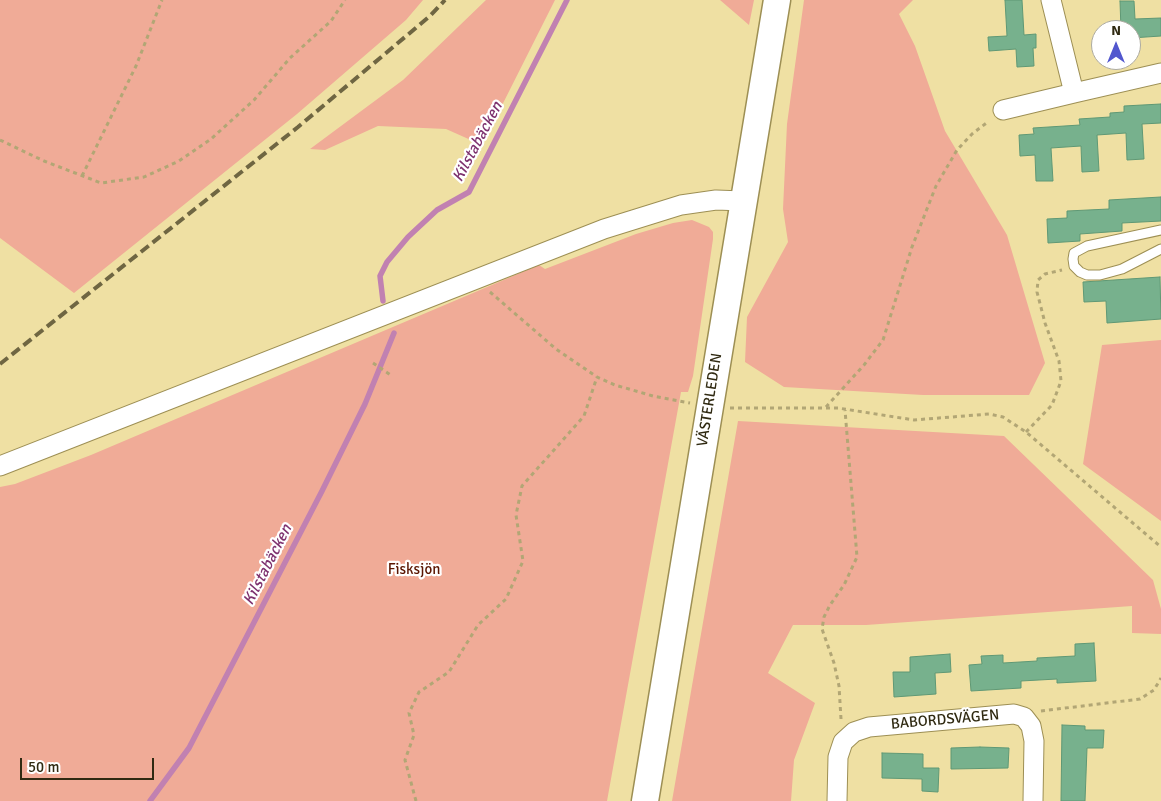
<!DOCTYPE html>
<html>
<head>
<meta charset="utf-8">
<style>
  body { margin:0 }
  #map { position:relative; width:1161px; height:801px; overflow:hidden; background:#efe0a3; font-family:Signika,sans-serif }
  canvas { display:block }
  .north { position:absolute; left:1091px; top:20px; width:50px; height:50px; box-sizing:border-box; background:#fff; border:1px solid #acaaa0; border-radius:50%; rotate:0deg; font-size:14px; font-weight:700; line-height:20px; text-align:center; color:#302a12 }
  .north::after { content:''; display:block; margin:auto; width:18px; height:22px; background:#5257ce; clip-path:polygon(50% 0,100% 100%,50% 72%,0 100%) }
  .scale { position:absolute; left:20px; top:758px; width:134px; height:22px; box-sizing:border-box; border:2px solid #302a12; border-top:0; padding-left:6px; font-size:15px; line-height:18px; white-space:nowrap; color:#302a12; -webkit-text-stroke:4px #fff; paint-order:stroke }
</style>
</head>
<body>
<div id="map">
<canvas width="1161" height="801"></canvas>
<div class="north">N</div>
<div class="scale">50 m</div>
</div>
<script>
const context = document.querySelector('canvas').getContext('2d');
context.lineJoin = 'round';
function fill(path, color) { context.fillStyle = color; context.fill(path, 'evenodd'); }
const poly = rows => new Path2D(rows.map(r => 'M' + r).join(''));
function trace(path, color, width, dash) { context.strokeStyle = color; context.lineWidth = width; context.lineCap = dash ? 'butt' : 'round'; context.setLineDash(dash || []); context.stroke(path); }
function label(font, color, halo, rows, align = 'center') {
  context.font = font + ' Signika,sans-serif'; context.lineWidth = 4.5; context.setLineDash([]); context.textBaseline = 'middle'; context.strokeStyle = halo; context.fillStyle = color; for (const [text, x, y, turn = 0] of rows) {
    context.save(); context.translate(x, y); context.rotate((+turn || 0) * Math.PI / 180); context.textAlign = isNaN(turn) ? turn : align; if (halo) context.strokeText(text, 0, 0); context.fillText(text, 0, 0); context.restore();
  }
}
const green = poly([
  [0,0,423,0,406,20,297,114,74,293,0,238],
  [486,0,555,0,482,145,446,129,378,126,325,150,310,149,403,80],
  [720,0,754,0,749,25],
  [804,0,913,0,899,14,915,46,945,131,1007,235,1045,363,1029,395,923,395,784,387,745,362,747,317,788,242,783,209,787,124],
  [692,220,709,227,713,232,713,239,693,376,688,392,681,392,607,801,0,801,0,487,15,484,91,455,539,265,545,269,636,234,673,223],
  [1161,340,1161,521,1083,464,1102,345],
  [738,421,1004,436,1153,580,1161,609,1161,634,1132,633,1132,606,866,625,793,625,768,673,815,703,794,760,791,801,672,801]
]);
const stream = poly([
  [383,301,380,276,387,262,408,237,437,210,469,192,567,0],
  [150,801,189,748,322,491,365,404,394,333]
]);
const building = poly([
  [1005,0,1022,0,1024,35,1036,34,1036,48,1033,48,1034,66,1017,67,1016,49,989,51,988,37,1007,36,1005,0],
  [1120,1,1134,1,1135,19,1161,18,1161,36,1131,38,1131,30,1121,30,1120,1],
  [1161,104,1161,123,1142,124,1144,159,1127,160,1126,133,1097,135,1099,171,1082,172,1081,146,1051,148,1053,181,1036,181,1035,155,1020,156,1019,135,1034,134,1033,128,1080,125,1079,119,1110,117,1110,113,1124,112,1124,106,1161,104],
  [1161,197,1161,221,1122,223,1122,231,1080,234,1080,241,1048,243,1047,219,1067,218,1067,211,1109,209,1109,200,1161,197],
  [1160,277,1161,319,1107,323,1106,301,1084,302,1083,282,1160,277],
  [1094,643,1096,681,1057,683,1057,679,1021,681,1021,688,971,691,969,665,982,664,981,656,1003,655,1003,663,1037,661,1037,658,1075,656,1075,644,1094,643],
  [950,654,951,672,935,673,936,694,894,697,893,672,910,672,910,657,950,654],
  [1062,725,1085,726,1085,730,1104,730,1103,748,1087,748,1085,801,1061,801,1062,725],
  [980,747,1009,748,1008,768,951,769,951,748,980,747],
  [882,753,923,754,923,768,939,768,938,792,922,791,922,779,882,778,882,753]
]);
const path = poly([
  [0,140,44,161,101,183,144,177,179,161,211,139,254,100,290,58,331,21,345,0],
  [82,176,136,66,162,0],
  [490,292,556,349,597,377,615,385,653,396,690,403],
  [373,363,392,376],
  [826,407,864,365,883,340,912,247,936,186,957,150,972,134,989,121],
  [730,408,838,408,914,420,989,414,1003,417,1026,432,1161,547],
  [1026,432,1052,405,1061,381,1059,361,1045,323,1037,292,1038,280,1045,274,1062,270],
  [1041,711,1140,699,1154,690,1161,678],
  [841,719,839,686,834,663,822,629,824,617,830,605,844,585,857,557,845,410],
  [416,801,405,760,414,735,409,713,419,692,449,672,478,625,506,599,523,561,516,515,522,486,584,416,597,377]
]);
const lane = poly([
  [1161,230,1087,246,1074,253,1073,259,1074,266,1080,272,1087,275,1100,275,1122,269,1161,249]
]);
const street = poly([
  [1051,0,1074,93,1161,73],
  [1003,110,1074,93],
  [0,466,604,229,681,205,716,200,743,201],
  [837,801,838,757,843,742,854,732,869,727,1014,714,1024,717,1031,726,1034,741,1033,801]
]);
const secondary = poly([
  [645,801,777,0]
]);
const rail = poly([
  [0,364,298,127,430,16,445,0]
]);
const streetNames = [
  ["VÄSTERLEDEN",710,400,-81],
  ["BABORDSVÄGEN",945,720,-5]
];
const parkNames = [
  ["Fisksjön",414,570]
];
const waterNames = [
  ["Kilstabäcken",478,142,-62],
  ["Kilstabäcken",268,565,-63]
];
fill(green, '#f0ab97');
trace(stream, '#c181b1', 5.5);
fill(building, '#77b18d');
trace(building, '#5f9875', 1);
trace(lane, '#9d8f54', 11);
trace(street, '#9d8f54', 21);
trace(secondary, '#9d8f54', 29);
trace(path, '#b2a675', 3, [4, 4]);
trace(lane, '#fff', 9);
trace(street, '#fff', 19);
trace(secondary, '#fff', 26);
trace(rail, '#6f6642', 4, [10, 5]);
label('15px', '#302a12', '#fff', streetNames);
label('15px', '#5b1602', '#fff', parkNames);
label('italic 16px', '#7e326f', '#fff', waterNames);
</script>
</body>
</html>
